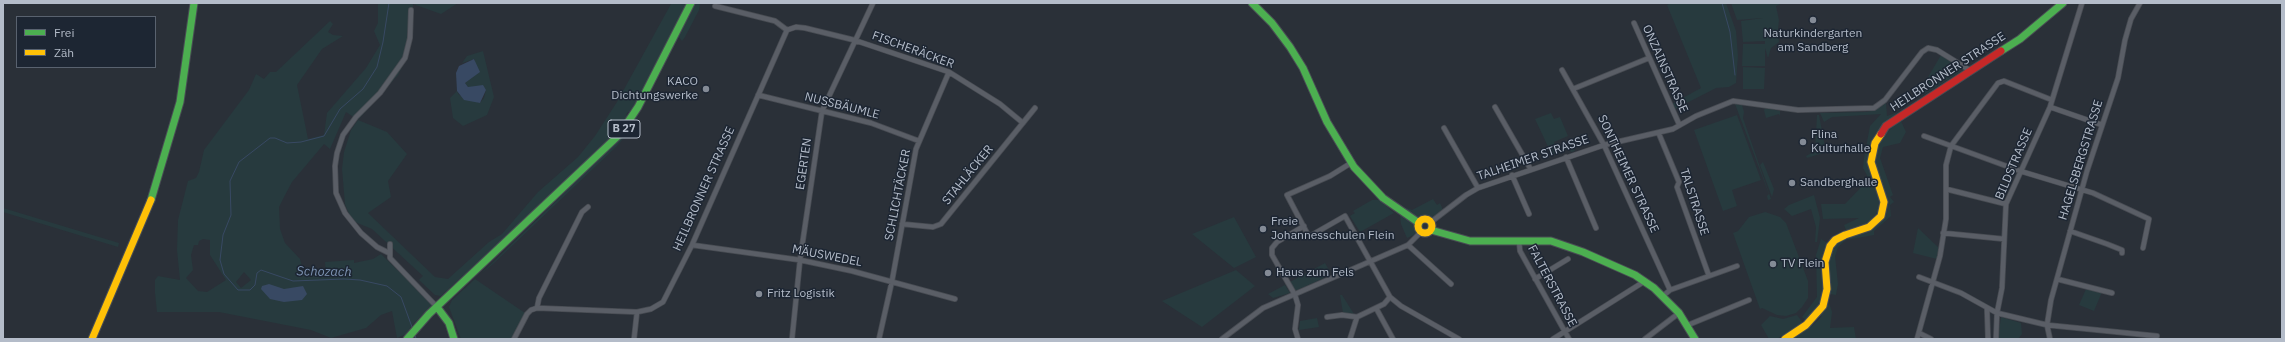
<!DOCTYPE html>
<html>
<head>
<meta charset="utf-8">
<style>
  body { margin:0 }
  #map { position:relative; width:2285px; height:342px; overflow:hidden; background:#2a3038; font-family:"IBM Plex Sans",sans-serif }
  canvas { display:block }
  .frame { position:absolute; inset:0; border:4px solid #b4bcc9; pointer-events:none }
  .legend { position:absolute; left:16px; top:16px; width:140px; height:52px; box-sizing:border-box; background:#1d2633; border:1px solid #59626f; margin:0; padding:5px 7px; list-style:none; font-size:12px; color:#b4bcc9 }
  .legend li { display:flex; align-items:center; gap:8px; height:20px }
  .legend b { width:20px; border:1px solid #59626f }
</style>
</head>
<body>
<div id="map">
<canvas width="2285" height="342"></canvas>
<div class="frame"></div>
<ul class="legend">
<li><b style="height:5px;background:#4caf50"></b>Frei</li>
<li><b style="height:5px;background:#ffc107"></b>Zäh</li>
</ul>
</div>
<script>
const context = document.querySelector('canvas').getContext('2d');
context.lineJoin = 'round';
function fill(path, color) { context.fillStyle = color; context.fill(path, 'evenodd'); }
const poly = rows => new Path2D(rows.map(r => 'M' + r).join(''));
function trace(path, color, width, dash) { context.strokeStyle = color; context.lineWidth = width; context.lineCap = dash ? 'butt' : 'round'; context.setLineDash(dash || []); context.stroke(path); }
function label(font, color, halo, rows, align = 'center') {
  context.font = font + ' "IBM Plex Sans",sans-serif'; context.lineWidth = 3; context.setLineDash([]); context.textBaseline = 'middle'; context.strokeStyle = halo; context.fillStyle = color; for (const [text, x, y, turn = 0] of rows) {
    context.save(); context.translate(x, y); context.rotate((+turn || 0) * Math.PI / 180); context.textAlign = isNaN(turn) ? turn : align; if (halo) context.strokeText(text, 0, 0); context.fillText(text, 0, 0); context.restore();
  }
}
const green = poly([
  [378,3,458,3,441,14,413,4,412,39,406,59,398,75,358,120,387,132,407,154,388,181,391,197,368,213,435,277,448,279,489,242,502,234,538,192,578,157,595,136,617,102,671,4,689,3,632,113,628,112,626,115,630,116,619,133,441,296,435,295,419,280,423,276,372,229,355,222,349,214,345,204,342,169,344,152,351,130,358,120,346,112,330,149,324,144,292,182,284,197,279,207,280,229,285,243,300,259,303,270,310,274,326,274,325,262,354,260,354,263,373,259,381,254,433,305,414,323,406,334,397,338,392,311,381,315,366,328,331,338,311,330,219,312,157,312,155,293,155,280,158,276,180,280,177,250,178,220,188,181,196,178,199,172,204,150,249,90,256,74,264,79,270,72,276,72,330,21,333,24,328,32,333,35,343,36,322,49,297,85,308,139,324,135,327,113,366,68,380,45,374,31,378,23],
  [203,239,210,240,210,255,226,280,207,292,198,291,186,278,193,270,191,255,194,245,198,245,199,241],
  [244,272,251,280,241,288,236,282],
  [695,3,700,3,699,10,685,37,682,41,679,37,630,131,617,146,493,264,482,273,623,136,637,116],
  [1671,3,1726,3,1736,31,1738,56,1736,83,1729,87,1716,88,1675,109,1672,104,1701,88,1667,5],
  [1731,3,1782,3,1776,6,1779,20,1778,29,1779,42,1771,48,1768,58,1765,48,1765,66,1742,66,1743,44,1765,44,1765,41,1743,42,1741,21,1763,18,1737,20],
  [483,51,494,97,487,115,463,126,453,118,450,98,457,91,459,95,480,103,484,98,486,90,468,87,465,83,474,76,475,59,462,63,467,56],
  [1941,55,1963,68,1963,70,1925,94,1920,91],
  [1743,67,1765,68,1764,89,1743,89],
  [1886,103,1887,116,1898,112,1876,134,1869,151,1868,161,1871,179,1879,199,1879,208,1876,215,1867,223,1846,230,1844,225,1859,218,1823,219,1821,204,1845,204,1869,179,1863,168,1864,158,1870,126,1881,114,1832,117,1824,122,1820,113,1866,112,1876,110],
  [1735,104,1742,105,1744,112,1743,118,1771,199,1768,200,1767,196,1769,194],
  [1766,108,1780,111,1780,116,1779,114,1766,118,1764,110],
  [1551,113,1554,119,1560,117,1568,136,1554,142,1556,148,1567,144,1568,146,1572,145,1575,151,1571,152,1569,149,1552,155,1535,119],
  [1737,115,1761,180,1732,190,1737,206,1723,211,1694,130],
  [1817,115,1819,115,1826,152,1807,158,1806,156,1815,151],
  [1900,119,1906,132,1900,143,1883,147,1880,158,1893,195,1890,197,1894,202,1890,205,1891,216,1874,231,1874,235,1846,240,1838,247,1835,256,1838,284,1836,295,1830,294,1829,257,1837,243,1871,229,1884,217,1887,198,1877,170,1875,157,1882,138],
  [1763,162,1774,189,1772,197,1760,165],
  [1814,195,1820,218,1817,242,1815,242,1816,227,1811,209,1792,216,1784,209,1789,205],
  [1387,196,1400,206,1412,210,1433,199,1437,205,1440,203,1443,210,1432,219,1420,218,1411,214,1393,201],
  [1372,200,1380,200,1394,213,1360,232,1350,216,1355,213,1353,211],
  [3,208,119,243,118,247,3,212],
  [1765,212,1780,217,1786,223,1808,281,1808,298,1802,307,1796,313,1786,316,1777,315,1762,308,1760,309,1733,233,1738,231,1749,217],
  [1400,215,1416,225,1416,234,1407,238,1401,224],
  [1234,217,1256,257,1234,268,1192,234],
  [1918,228,1939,248,1937,259,1913,253],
  [1821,239,1828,243,1823,252,1822,262,1824,296,1807,321,1802,317,1817,297,1816,255],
  [1325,263,1330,272,1324,275,1324,278,1295,291,1290,282],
  [1236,270,1255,286,1202,327,1162,301],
  [475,279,525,313,514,339,461,339,449,307,452,300],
  [1285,285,1290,293,1273,298,1268,294],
  [2086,289,2102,292,2094,311,2079,305],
  [1340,295,1342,295,1354,314,1343,313],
  [1829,303,1832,312,1830,328,1854,327,1856,339,1791,339,1812,326,1821,317,1822,310],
  [1797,315,1803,323,1777,339,1769,339,1761,325,1770,316,1783,319],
  [2001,317,2021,323,2022,334,2018,339,1998,339],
  [1317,318,1319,327,1299,330,1300,321]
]);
const water = poly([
  [474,59,480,72,465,83,468,87,483,85,486,90,480,103,464,100,457,91,456,73,459,66],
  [269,284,284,289,303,286,307,294,302,300,284,302,270,299,261,289,262,286]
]);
const stream = poly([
  [389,3,383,42,377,67,363,89,340,109,324,136,301,142,287,143,275,138,270,138,239,162,230,181,231,215,223,235,220,260,224,274,238,290,250,290,255,285,257,273,261,270,293,281,344,279,360,280,387,286,401,297,412,327],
  [1722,3,1730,32,1735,75],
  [415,334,416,339]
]);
const street = poly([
  [715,6,775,21,787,30],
  [1634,23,1679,124],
  [1562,70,1604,145,1670,290],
  [1573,89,1649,58],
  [758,95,871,123,919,141],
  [1495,107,1530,168],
  [2050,107,2102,125],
  [1444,128,1478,188],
  [1659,134,1679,182,1677,187,1709,276],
  [1924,136,2020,171,2093,193,2149,219,2143,248],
  [1566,157,1596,228],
  [1351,163,1330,176,1287,195,1308,235,1310,236,1345,216,1390,297,1401,306,1459,339],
  [1512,175,1529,214],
  [1946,189,2006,204],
  [1431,222,1466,195,1478,188,1604,145,1673,129,1696,116,1733,101,1798,110,1874,108,1885,100,1922,52,1928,48,1937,50,1971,71],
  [902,224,933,227,941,224,1035,108],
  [2070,231,2107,244,2122,250,2122,253],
  [1943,233,2004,239],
  [1519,241,1520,251,1569,339],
  [390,244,390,258,437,307],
  [692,245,800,260,852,271,955,299],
  [1408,245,1451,284],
  [389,253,377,247,361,233,345,213,336,193,335,166,337,153,343,135,356,117,380,93,405,58,410,38,411,10],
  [1919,277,1961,293,1997,313,2047,325,2157,336],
  [1535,279,1568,259],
  [2057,279,2112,293],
  [1663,296,1670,290,1737,266],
  [537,308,539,298,582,212,588,207],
  [1376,308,1393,339],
  [1987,309,1988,339],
  [1327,317,1342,315,1357,317,1384,304,1390,297],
  [1688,325,1749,300],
  [1919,333,1931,339],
  [514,339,527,314,531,310,537,308,637,312,651,309,663,302,692,245,787,30,796,27,805,28,854,40,949,72,1000,104,1023,123],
  [634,339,637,312],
  [792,339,800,260,822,111,873,3],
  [879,339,892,281,916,149,949,72],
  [1222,339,1263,308,1408,245,1421,232],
  [1298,339,1295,329,1298,305,1295,295,1272,255,1272,248,1277,242,1304,226],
  [1350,339,1357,317],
  [1553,339,1645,281],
  [1645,339,1679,313],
  [1917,339,1940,256,1946,219,1946,165,1951,146,1998,83,2004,81,2052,100],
  [1996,339,1997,313,2002,288,2006,204,2050,107,2082,3],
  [2050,339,2047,325,2051,300,2087,171,2118,78,2125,40,2131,19,2140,3]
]);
const fast = poly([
  [1252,3,1272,23,1290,47,1303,68,1327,122,1354,167,1383,198,1419,223],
  [2001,51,2020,39,2063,3],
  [151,200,180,102,194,3],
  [1431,230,1470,241,1551,241,1583,252,1635,275,1654,288,1679,313,1695,339],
  [437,307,449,323,454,339],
  [407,339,429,314,620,134,638,107,691,3]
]);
const slow = poly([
  '1418 226a7 7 0 1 1 14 0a7 7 0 1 1-14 0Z',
  [92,339,151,200],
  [1785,339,1806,325,1823,306,1827,289,1825,262,1830,246,1835,240,1845,235,1869,227,1881,216,1884,202,1871,162,1875,143,1881,134]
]);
const jam = poly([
  [1881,134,1886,126,2001,51]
]);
const markers = [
  [1813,20,4,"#848b96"],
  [706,89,4,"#848b96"],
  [1803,142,4,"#848b96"],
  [1792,183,4,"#848b96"],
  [1263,229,4,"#848b96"],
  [1773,264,4,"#848b96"],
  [1268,273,4,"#848b96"],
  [759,294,4,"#848b96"]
];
const shields = [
  [624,129,32]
];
const shieldNames = [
  ["B 27",624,129]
];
const poiNames = [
  ["Naturkindergarten",1813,34,"center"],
  ["am Sandberg",1813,48,"center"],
  ["KACO",698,82,"right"],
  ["Dichtungswerke",698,96,"right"],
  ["Flina",1811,135],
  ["Kulturhalle",1811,149],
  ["Sandberghalle",1800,183],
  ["Freie",1271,222],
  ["Johannesschulen Flein",1271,236],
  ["TV Flein",1781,264],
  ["Haus zum Fels",1276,273],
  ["Fritz Logistik",767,294]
];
const streetNames = [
  ["FISCHERÄCKER",913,50,20],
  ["ONZAINSTRASSE",1665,69,66],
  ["HEILBRONNER STRASSE",1948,72,-33],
  ["NUSSBÄUMLE",842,106,14],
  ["TALHEIMER STRASSE",1533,158,-19],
  ["HAGELSBERGSTRASSE",2081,160,-73],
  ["EGERTEN",804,164,-82],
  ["BILDSTRASSE",2014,164,-67],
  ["SONTHEIMER STRASSE",1628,174,65],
  ["STAHLÄCKER",968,175,-51],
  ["HEILBRONNER STRASSE",704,189,-66],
  ["SCHLICHTÄCKER",898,195,-79],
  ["TALSTRASSE",1694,202,72],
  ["MÄUSWEDEL",827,256,11],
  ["FALTERSTRASSE",1552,286,62]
];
const waterNames = [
  ["Schozach",324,272,1]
];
fill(green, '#273a3e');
fill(water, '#384963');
trace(stream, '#384963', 1);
trace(street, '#484c53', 6);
trace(fast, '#484c53', 9);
trace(slow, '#484c53', 9);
trace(jam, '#484c53', 9);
trace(street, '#5a5e66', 4.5);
trace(fast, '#4caf50', 7);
trace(slow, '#ffc107', 7);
trace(jam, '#c62828', 7);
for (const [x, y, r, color] of markers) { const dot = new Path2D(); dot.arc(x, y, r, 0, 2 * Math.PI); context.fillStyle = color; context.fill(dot); trace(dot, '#1d2633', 1.5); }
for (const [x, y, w] of shields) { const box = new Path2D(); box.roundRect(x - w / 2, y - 9, w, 18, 3); context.fillStyle = '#1d2633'; context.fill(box); trace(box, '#b4bcc9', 1); }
label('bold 11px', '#b4bcc9', null, shieldNames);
label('12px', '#b4bcc9', '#1d2633', poiNames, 'left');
label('12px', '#b4bcc9', '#1d2633', streetNames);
label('italic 13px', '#7c92b1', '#1d2633', waterNames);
</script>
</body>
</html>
